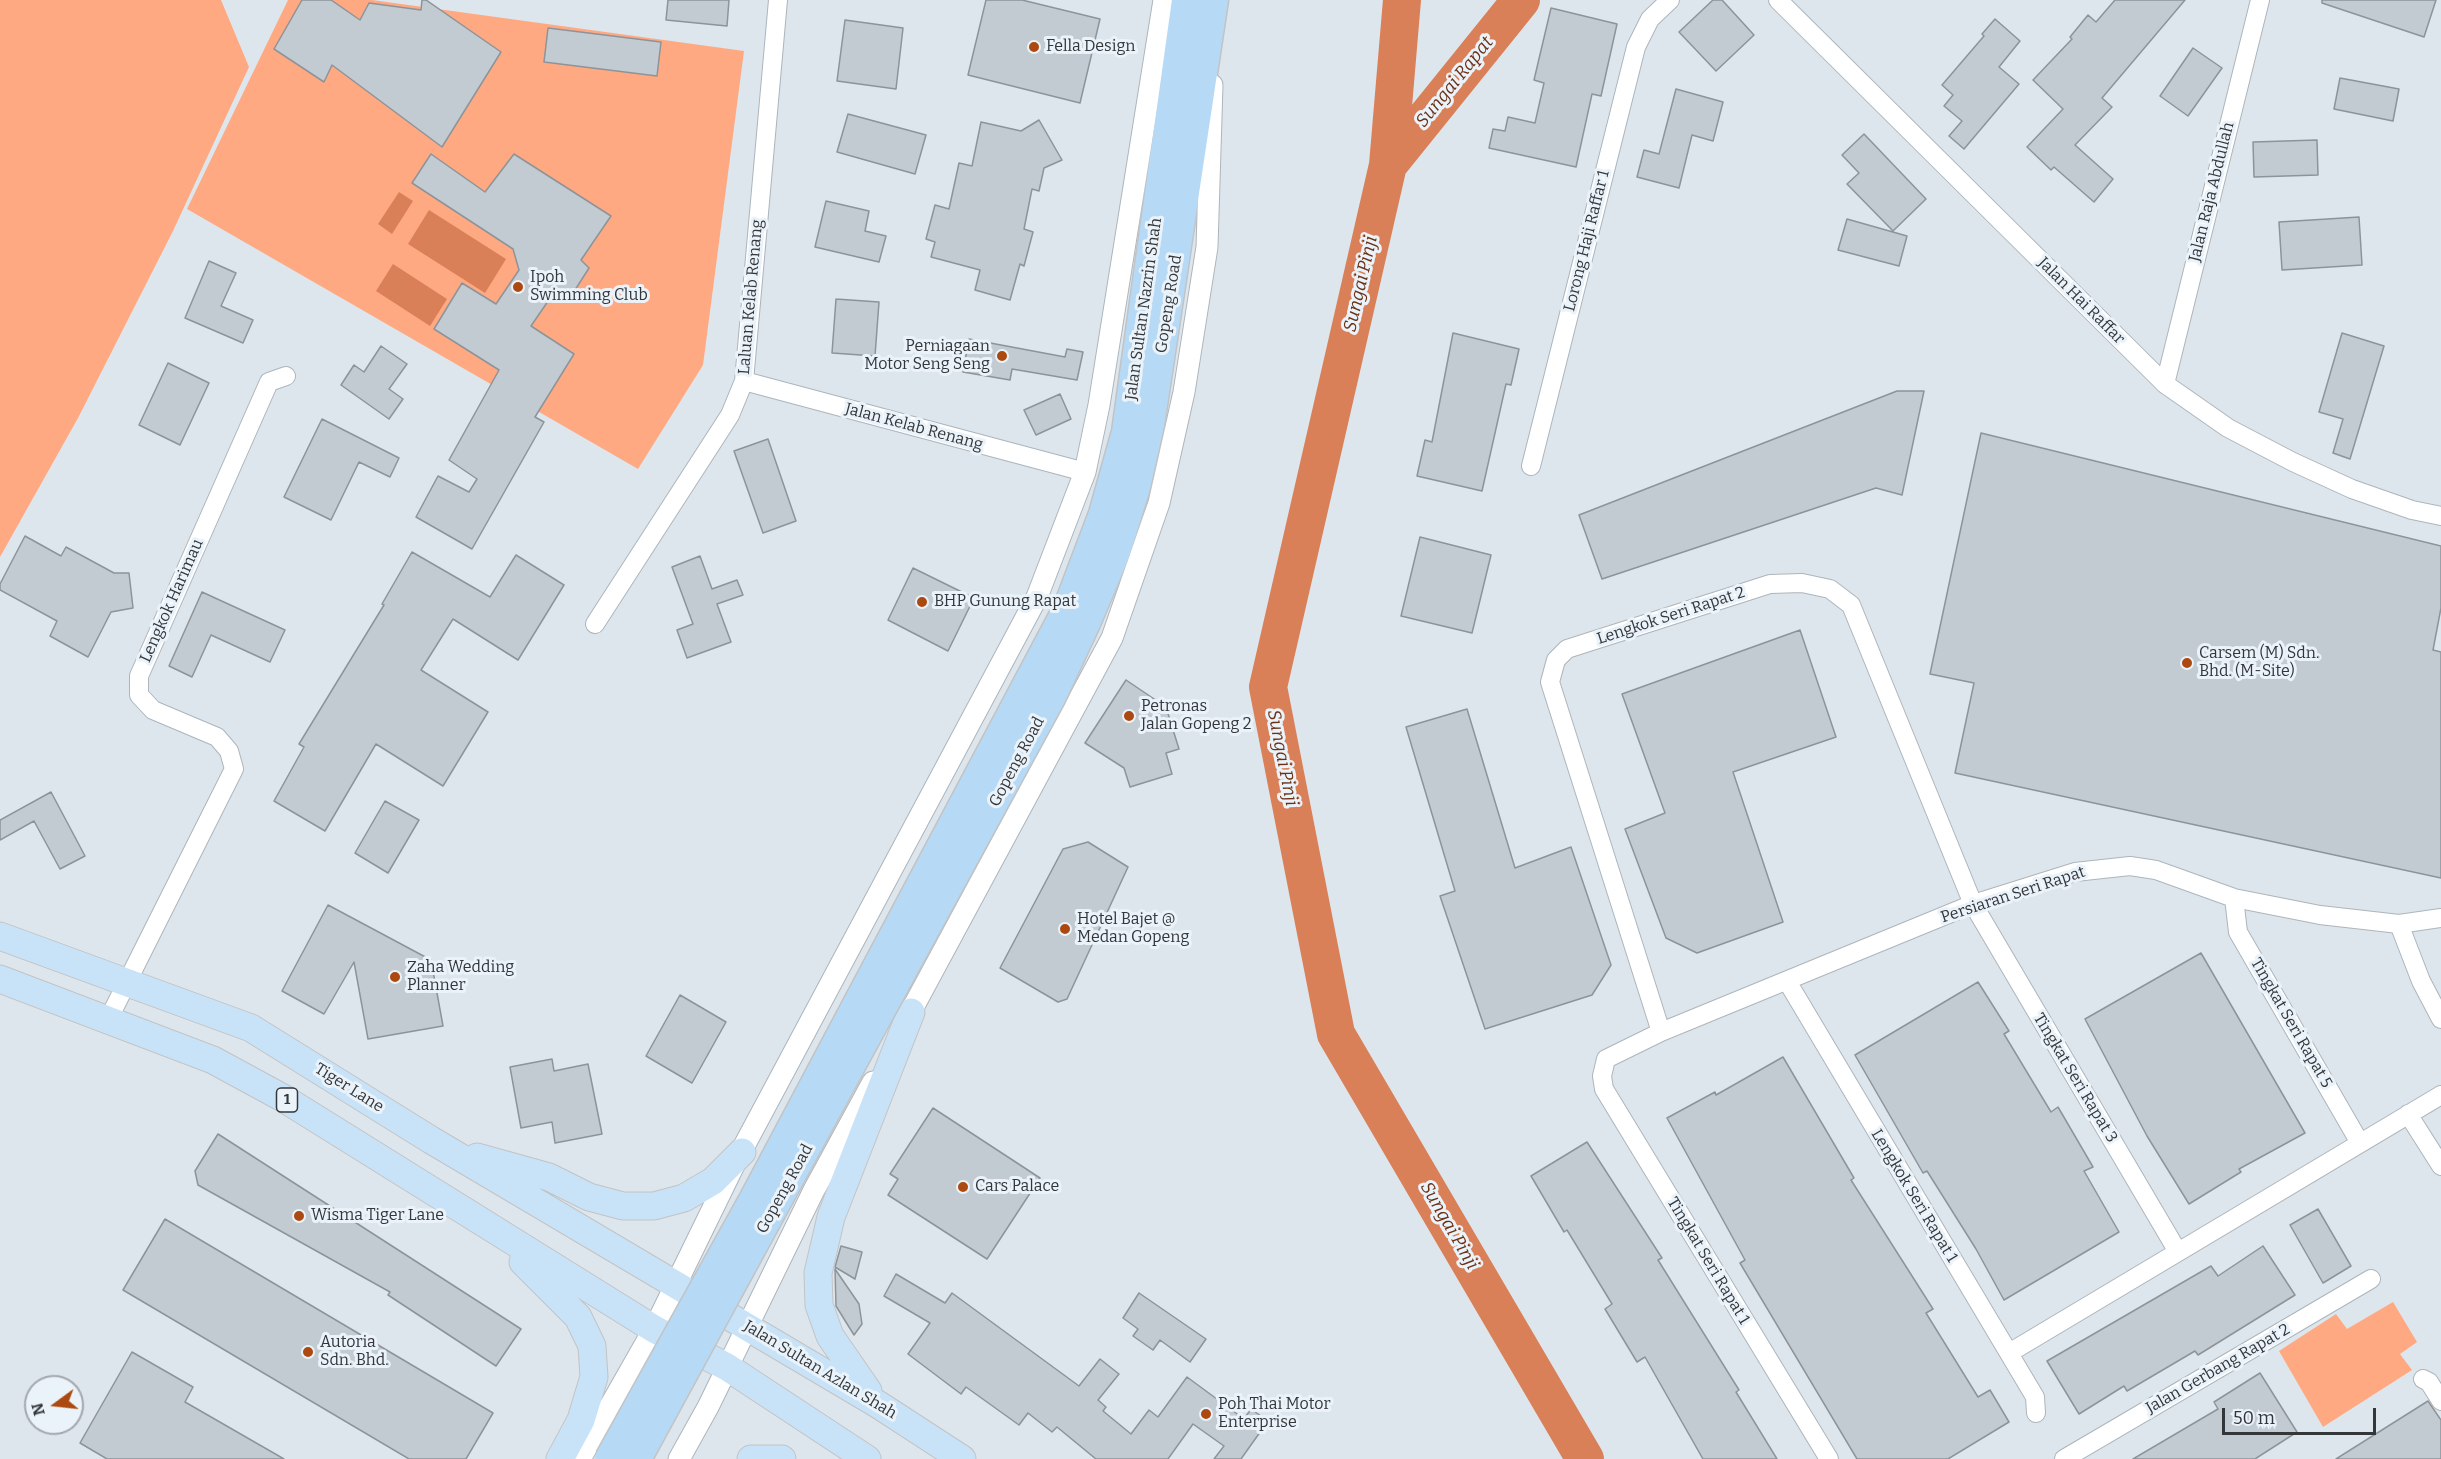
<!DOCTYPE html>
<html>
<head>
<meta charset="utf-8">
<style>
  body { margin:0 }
  #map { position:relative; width:2441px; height:1459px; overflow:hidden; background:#dee6ed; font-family:Bitter,serif }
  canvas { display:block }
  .north { position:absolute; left:24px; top:1375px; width:60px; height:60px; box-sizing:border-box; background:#ebf3fa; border:2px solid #a2a8ad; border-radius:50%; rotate:255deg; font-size:16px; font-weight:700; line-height:24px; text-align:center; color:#34373a }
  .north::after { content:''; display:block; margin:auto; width:21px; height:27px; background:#ac4910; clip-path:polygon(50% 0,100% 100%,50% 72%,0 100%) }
  .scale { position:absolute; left:2222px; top:1408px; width:154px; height:27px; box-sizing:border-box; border:3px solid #34373a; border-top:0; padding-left:8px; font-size:18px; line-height:21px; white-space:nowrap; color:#34373a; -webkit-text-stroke:4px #ebf3fa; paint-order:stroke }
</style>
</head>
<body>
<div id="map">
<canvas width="2441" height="1459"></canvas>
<div class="north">N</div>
<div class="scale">50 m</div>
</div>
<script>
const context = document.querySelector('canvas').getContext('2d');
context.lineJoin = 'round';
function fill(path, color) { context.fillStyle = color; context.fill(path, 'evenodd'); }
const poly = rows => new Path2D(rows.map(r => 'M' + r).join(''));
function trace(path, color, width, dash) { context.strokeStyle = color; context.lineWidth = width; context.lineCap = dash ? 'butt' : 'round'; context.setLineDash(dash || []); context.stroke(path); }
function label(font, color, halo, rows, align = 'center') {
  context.font = font + ' Bitter,serif'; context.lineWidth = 6; context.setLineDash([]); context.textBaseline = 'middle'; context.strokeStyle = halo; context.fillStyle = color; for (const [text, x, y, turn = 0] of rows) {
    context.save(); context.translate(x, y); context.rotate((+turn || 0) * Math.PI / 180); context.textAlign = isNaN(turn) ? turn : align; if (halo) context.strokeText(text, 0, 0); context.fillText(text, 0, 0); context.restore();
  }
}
const green = poly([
  [0,0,221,0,249,67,173,231,78,418,0,557],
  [288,0,372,0,744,51,703,365,638,469,187,209],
  [2393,1302,2417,1342,2400,1354,2412,1370,2323,1427,2279,1351,2336,1314,2347,1329]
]);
const water = poly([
  [399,192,413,201,392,234,378,224],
  [429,210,506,259,485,293,408,244],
  [393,264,447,299,430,326,376,291]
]);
const river = poly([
  [1402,0,1388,165,1268,687,1336,1034,1585,1459],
  [1388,165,1521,0]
]);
const building = poly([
  [302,0,331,0,360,20,369,3,421,10,422,0,426,0,501,52,442,147,332,65,324,82,274,49,302,0],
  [668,0,729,0,727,26,666,20,668,0],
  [986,0,1022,0,1100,19,1080,103,968,75,986,0],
  [1713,0,1722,0,1754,35,1716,71,1679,32,1713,0],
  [2115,0,2185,0,2102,98,2112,107,2075,145,2113,179,2094,202,2054,167,2051,170,2027,147,2063,109,2033,80,2072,39,2070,37,2088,15,2096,22,2115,0],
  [2322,0,2436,0,2424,37,2322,3,2322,0],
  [1551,8,1617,24,1601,96,1592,94,1576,167,1489,148,1493,129,1505,131,1508,117,1535,123,1544,83,1534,80,1551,8],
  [1995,19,2020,41,1999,67,2019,84,1964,149,1949,136,1962,121,1944,106,1953,95,1942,85,1984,36,1982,34,1995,19],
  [845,20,903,28,896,89,837,81,845,20],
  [548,28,661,42,657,76,544,62,548,28],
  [2193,48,2222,68,2188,116,2160,96,2193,48],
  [2340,78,2399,89,2393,121,2334,109,2340,78],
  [1676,89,1723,102,1713,141,1692,135,1679,188,1637,177,1644,150,1659,154,1676,89],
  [848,114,926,135,915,174,837,152,848,114],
  [1039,120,1062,160,1044,168,1039,191,1032,189,1024,229,1033,232,1024,266,1020,264,1010,300,975,290,980,270,931,257,935,242,926,239,935,205,949,209,959,163,972,166,981,122,1021,131,1039,120],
  [1864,134,1926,199,1893,231,1847,184,1859,173,1842,155,1864,134],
  [2317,140,2318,175,2254,177,2253,142,2317,140],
  [431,154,485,192,514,154,611,216,581,260,589,268,568,301,555,291,531,326,574,354,535,417,544,422,472,549,416,517,438,476,469,492,477,479,449,460,499,370,434,329,462,283,496,304,519,270,513,249,412,183,431,154],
  [826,201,869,211,865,231,886,236,879,262,815,247,826,201],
  [2359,217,2362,265,2282,270,2279,222,2359,217],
  [1847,219,1907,236,1899,266,1838,250,1847,219],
  [209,261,236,273,221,306,253,320,243,343,185,318,209,261],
  [836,299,879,302,875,356,832,353,836,299],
  [1453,333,1519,349,1511,385,1506,384,1482,491,1417,476,1425,440,1432,442,1453,333],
  [2342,333,2384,346,2350,459,2333,453,2343,419,2319,412,2342,333],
  [969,339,1065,357,1067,349,1083,352,1077,380,1012,369,1010,380,963,372,969,339],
  [381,346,407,364,389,389,403,399,389,419,341,385,354,365,364,372,381,346],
  [168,363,209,383,180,445,139,425,168,363],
  [1897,391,1924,391,1902,495,1876,488,1602,579,1579,515,1897,391],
  [1060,394,1071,419,1036,435,1024,410,1060,394],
  [322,419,399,458,390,477,359,462,331,520,284,497,322,419],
  [1981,433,2441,546,2441,608,2433,650,2441,652,2441,878,1955,773,1974,683,1930,674,1981,433],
  [768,439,796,521,763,533,734,451,768,439],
  [25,536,61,556,66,547,114,573,129,573,133,608,111,612,88,657,50,636,57,621,0,590,0,584,25,536],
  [1420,537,1491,555,1472,633,1401,616,1420,537],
  [412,552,490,597,516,555,564,585,518,660,453,619,421,670,488,712,443,786,376,744,325,831,274,801,304,747,299,744,384,605,382,604,412,552],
  [700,556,712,589,737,580,743,595,717,604,731,642,687,658,677,630,693,624,672,567,700,556],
  [913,568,974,598,948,651,888,620,913,568],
  [202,592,285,630,270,662,211,635,192,677,169,666,202,592],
  [1800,630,1836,737,1733,772,1783,922,1697,953,1666,938,1625,829,1665,813,1622,694,1800,630],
  [1126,680,1166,707,1179,749,1166,753,1172,774,1130,787,1124,768,1085,743,1126,680],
  [1467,709,1515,868,1571,847,1611,965,1592,995,1485,1029,1440,896,1455,891,1406,727,1467,709],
  [51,792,85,856,60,869,34,821,0,840,0,820,51,792],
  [385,801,419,820,388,873,355,853,385,801],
  [1088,842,1128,867,1067,999,1058,1002,1000,968,1063,849,1088,842],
  [328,905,431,960,443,1026,368,1039,354,962,324,1014,282,991,328,905],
  [2201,953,2305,1133,2239,1169,2241,1172,2189,1204,2147,1136,2085,1019,2201,953],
  [1978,982,2009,1031,2004,1034,2051,1112,2058,1107,2093,1167,2084,1171,2119,1232,2004,1300,1976,1249,1927,1171,1923,1173,1855,1055,1978,982],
  [680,995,726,1022,692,1083,646,1056,680,995],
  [1783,1057,1854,1178,1851,1180,1933,1309,1926,1313,1978,1397,1990,1390,2009,1422,1948,1459,1857,1459,1740,1263,1745,1260,1667,1118,1715,1092,1716,1095,1783,1057],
  [552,1059,554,1071,588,1064,602,1134,555,1143,552,1122,521,1128,510,1067,552,1059],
  [933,1108,1040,1178,987,1259,888,1195,898,1179,890,1174,933,1108],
  [218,1134,521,1329,496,1366,388,1295,390,1292,198,1185,195,1171,218,1134],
  [1587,1142,1662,1258,1658,1260,1739,1390,1736,1392,1777,1459,1703,1459,1645,1357,1637,1362,1605,1309,1612,1304,1567,1230,1564,1232,1531,1176,1587,1142],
  [2318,1209,2351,1266,2323,1283,2290,1225,2318,1209],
  [165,1219,493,1413,466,1459,409,1459,123,1290,165,1219],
  [841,1246,862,1252,855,1279,835,1267,841,1246],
  [2263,1246,2295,1295,2198,1355,2195,1351,2127,1391,2124,1386,2079,1414,2047,1361,2211,1266,2218,1276,2263,1246],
  [835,1269,859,1304,862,1324,854,1335,836,1306,835,1269],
  [896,1274,945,1303,952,1293,1079,1386,1100,1359,1119,1374,1098,1400,1106,1407,1103,1411,1131,1434,1149,1410,1158,1417,1187,1377,1244,1419,1251,1409,1268,1421,1241,1459,1214,1459,1224,1446,1193,1424,1168,1459,1096,1459,1057,1427,1052,1432,1028,1413,1019,1425,966,1387,961,1394,908,1354,930,1323,884,1296,896,1274],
  [1139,1293,1206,1339,1190,1362,1160,1340,1153,1350,1133,1336,1138,1329,1123,1318,1139,1293],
  [132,1352,193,1387,185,1402,284,1459,107,1459,80,1443,132,1352],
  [2260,1373,2297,1432,2255,1459,2133,1459,2218,1409,2214,1402,2260,1373],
  [2428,1401,2441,1420,2441,1459,2336,1459,2428,1401]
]);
const minor = poly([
  [1778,0,2165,384,2228,428,2293,462,2352,489,2412,510,2441,516],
  [744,381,1085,472],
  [2165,384,2260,0],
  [1531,466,1636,47,1650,19,1670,0],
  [595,624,730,415,744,381,778,0],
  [2234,898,2238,932,2360,1143],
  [2399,924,2421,981,2441,1019],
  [1787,981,2035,1397,2036,1413],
  [108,1020,234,769,229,751,217,737,153,710,139,695,139,676,269,382,286,376],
  [1661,1032,1550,682,1556,660,1567,649,1770,584,1802,583,1830,589,1851,605,1973,904,2178,1252],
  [2408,1114,2441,1166],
  [2009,1353,2441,1095],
  [2423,1379,2429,1382,2441,1401],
  [1829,1459,1604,1089,1602,1076,1606,1059,1661,1032,1973,904,2075,872,2130,866,2156,870,2234,898,2320,915,2399,924,2441,918],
  [2064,1459,2371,1279]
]);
const tertiary = poly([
  [903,1026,1112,638,1159,503,1184,392,1207,247,1212,85],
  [580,1459,654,1329,736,1161,1037,597,1085,472,1099,405,1164,0],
  [679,1459,708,1407,814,1190,873,1082]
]);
const primary = poly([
  [0,936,251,1028,431,1140,879,1405,962,1459],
  [0,979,213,1060,283,1098,654,1329,727,1367,867,1459],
  [477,1157,549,1177,589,1197,623,1206,654,1206,684,1198,713,1181,742,1152],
  [523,1262,578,1317,592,1346,594,1377,581,1420,560,1459],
  [868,1391,830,1336,819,1305,818,1273,831,1217,911,1012],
  [751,1459,782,1459]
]);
const trunk = poly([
  [1067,609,1103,514,1126,432,1186,0],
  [1086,623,1116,552,1136,487,1150,425,1214,0]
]);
const trunkBridge = poly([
  [609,1459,753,1200,1067,609],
  [637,1459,1052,696,1086,623]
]);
const markers = [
  [1034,47,6,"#ac4910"],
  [518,287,6,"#ac4910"],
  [1002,356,6,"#ac4910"],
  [922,602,6,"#ac4910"],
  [2187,663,6,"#ac4910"],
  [1129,716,6,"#ac4910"],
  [1065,929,6,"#ac4910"],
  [395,977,6,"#ac4910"],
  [963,1187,6,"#ac4910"],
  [299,1216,6,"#ac4910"],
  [308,1352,6,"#ac4910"],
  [1206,1414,6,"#ac4910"]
];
const shields = [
  [287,1100,21]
];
const shieldNames = [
  ["1",287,1100]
];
const poiNames = [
  ["Fella Design",1046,47],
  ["Ipoh",530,278],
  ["Swimming Club",530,296],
  ["Perniagaan",990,347,"right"],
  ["Motor Seng Seng",990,365,"right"],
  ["BHP Gunung Rapat",934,602],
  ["Carsem (M) Sdn.",2199,654],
  ["Bhd. (M-Site)",2199,672],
  ["Petronas",1141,707],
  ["Jalan Gopeng 2",1141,725],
  ["Hotel Bajet @",1077,920],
  ["Medan Gopeng",1077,938],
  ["Zaha Wedding",407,968],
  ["Planner",407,986],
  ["Cars Palace",975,1187],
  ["Wisma Tiger Lane",311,1216],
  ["Autoria",320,1343],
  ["Sdn. Bhd.",320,1361],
  ["Poh Thai Motor",1218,1405],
  ["Enterprise",1218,1423]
];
const streetNames = [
  ["Jalan Raja Abdullah",2212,192,-76],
  ["Lorong Haji Raffar 1",1587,241,-76],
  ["Laluan Kelab Renang",751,297,-85],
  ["Jalan Hai Raffar",2081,301,45],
  ["Gopeng Road",1169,304,-81],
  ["Jalan Sultan Nazrin Shah",1144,309,-82],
  ["Jalan Kelab Renang",914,427,15],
  ["Lengkok Harimau",172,601,-66],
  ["Lengkok Seri Rapat 2",1671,616,-18],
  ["Gopeng Road",1017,762,-62],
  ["Persiaran Seri Rapat",2013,895,-18],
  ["Tingkat Seri Rapat 5",2291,1023,60],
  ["Tingkat Seri Rapat 3",2075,1078,59],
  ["Tiger Lane",349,1088,32],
  ["Gopeng Road",785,1189,-61],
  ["Lengkok Seri Rapat 1",1914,1196,59],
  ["Tingkat Seri Rapat 1",1708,1261,59],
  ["Jalan Gerbang Rapat 2",2218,1369,-30],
  ["Jalan Sultan Azlan Shah",820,1370,31]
];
const waterNames = [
  ["Sungai Rapat",1455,82,-51],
  ["Sungai Pinji",1361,284,-77],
  ["Sungai Pinji",1282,758,79],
  ["Sungai Pinji",1449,1226,60]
];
fill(green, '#ffa982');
fill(water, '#d98058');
trace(river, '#d98058', 38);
fill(building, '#c3cbd2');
trace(building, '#8c949a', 1.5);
trace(minor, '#adb5bc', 20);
trace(tertiary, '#adb5bc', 23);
trace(primary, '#c2c3c4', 29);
trace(trunk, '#c2c3c4', 31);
trace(minor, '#fff', 18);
trace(tertiary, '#fff', 21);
trace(primary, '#c8e3f8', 27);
trace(trunk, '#b6daf6', 28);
trace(trunkBridge, '#c2c3c4', 31, []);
trace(trunkBridge, '#b6daf6', 28);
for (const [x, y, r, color] of markers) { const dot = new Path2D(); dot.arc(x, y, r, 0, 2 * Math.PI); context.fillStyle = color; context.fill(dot); trace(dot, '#ebf3fa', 2); }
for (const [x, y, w] of shields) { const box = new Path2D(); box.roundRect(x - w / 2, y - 12, w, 24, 4.5); context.fillStyle = '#ebf3fa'; context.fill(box); trace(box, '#34373a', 1.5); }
label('bold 15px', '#34373a', null, shieldNames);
label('16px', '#34373a', '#ebf3fa', poiNames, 'left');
label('16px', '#34373a', '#ebf3fa', streetNames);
label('italic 18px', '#6b3115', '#ebf3fa', waterNames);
</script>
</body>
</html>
